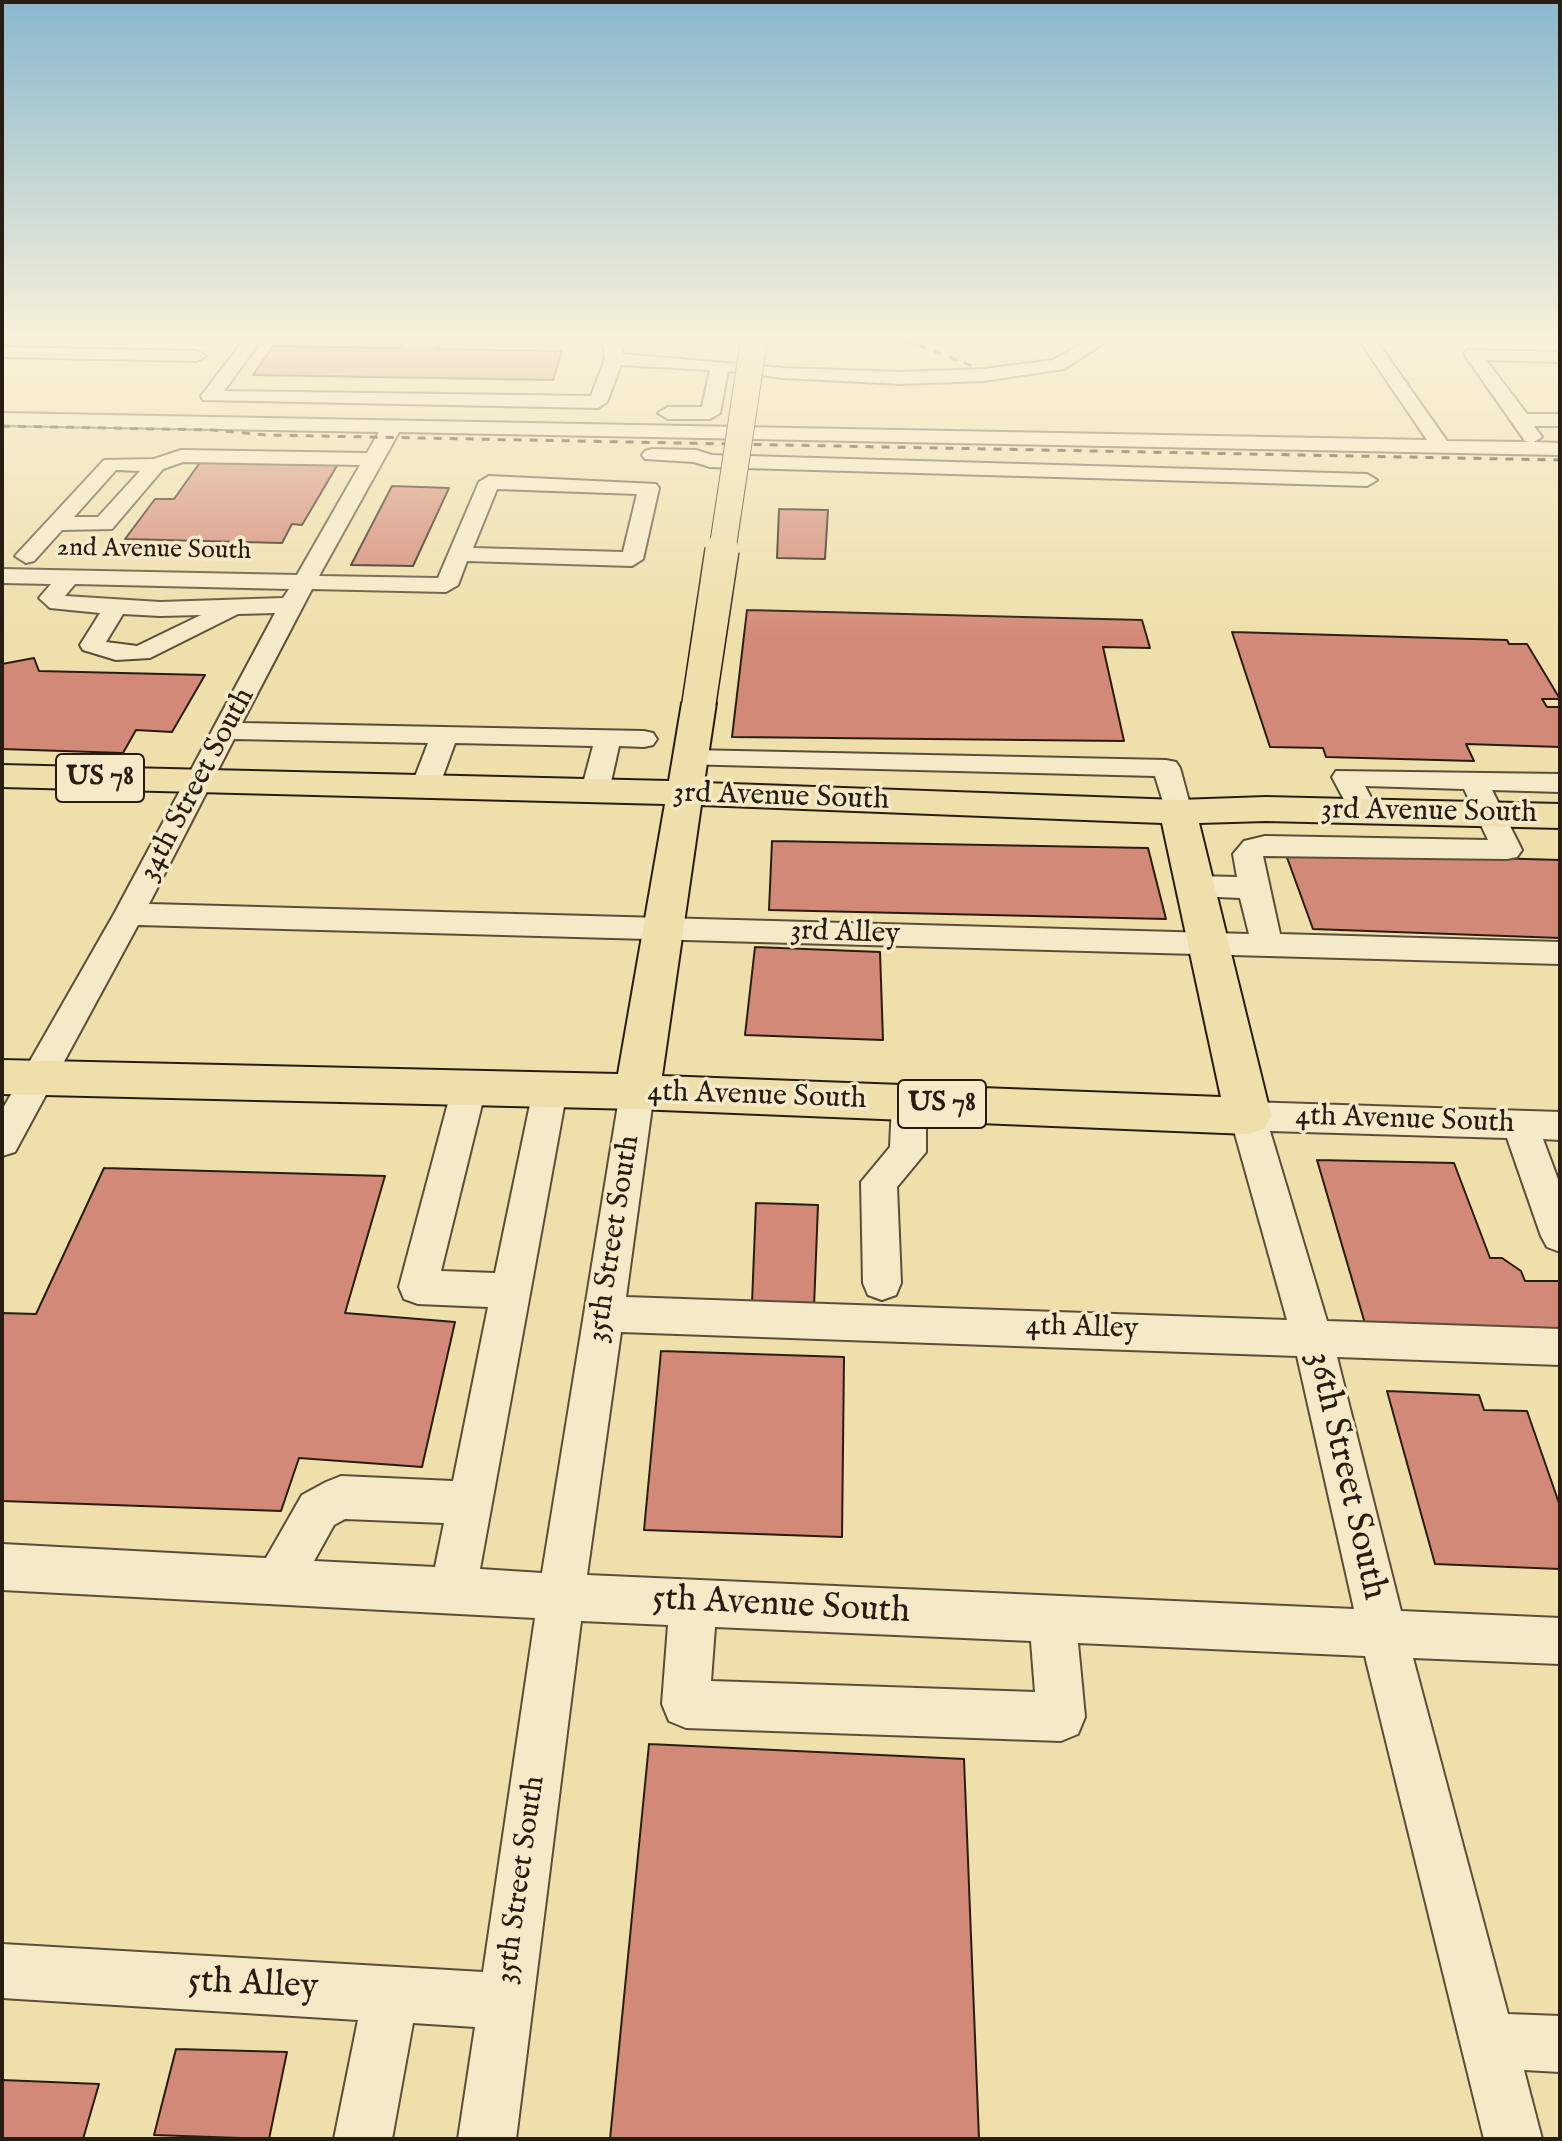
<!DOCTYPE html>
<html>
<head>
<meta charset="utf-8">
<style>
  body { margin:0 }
  #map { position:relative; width:1562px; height:2141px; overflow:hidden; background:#efdfab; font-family:"IM FELL English",serif }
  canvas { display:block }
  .frame { position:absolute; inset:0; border:4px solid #281d13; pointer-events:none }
</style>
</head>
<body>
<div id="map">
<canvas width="1562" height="2141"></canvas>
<div class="frame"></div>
</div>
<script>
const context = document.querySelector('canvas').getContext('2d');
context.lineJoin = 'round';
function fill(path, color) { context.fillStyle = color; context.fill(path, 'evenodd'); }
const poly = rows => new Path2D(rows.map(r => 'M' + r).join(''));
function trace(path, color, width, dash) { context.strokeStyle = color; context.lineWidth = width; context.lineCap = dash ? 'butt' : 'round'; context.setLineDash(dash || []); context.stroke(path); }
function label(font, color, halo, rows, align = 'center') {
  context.font = font + ' "IM FELL English",serif'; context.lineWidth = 7; context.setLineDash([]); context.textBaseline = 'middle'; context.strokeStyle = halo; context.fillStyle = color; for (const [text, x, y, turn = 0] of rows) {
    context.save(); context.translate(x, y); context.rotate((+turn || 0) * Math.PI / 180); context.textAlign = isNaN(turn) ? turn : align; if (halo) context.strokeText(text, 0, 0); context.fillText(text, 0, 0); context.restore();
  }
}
const building = poly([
  [405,340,441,340,437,349,562,351,553,380,253,375,273,346,400,348,405,340],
  [201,461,338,464,302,525,292,524,282,543,125,539,155,499,174,499,201,461],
  [392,486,449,488,413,566,351,565,392,486],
  [779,509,828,510,825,559,777,558,779,509],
  [747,610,1142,620,1150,648,1103,647,1124,741,732,737,747,610],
  [1232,632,1507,640,1509,644,1527,644,1560,699,1542,699,1547,707,1560,707,1560,747,1466,744,1474,761,1326,757,1323,748,1270,747,1232,632],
  [34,658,39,671,205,675,172,732,136,730,123,753,2,749,2,664,34,658],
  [772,841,1148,848,1166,919,769,910,772,841],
  [1285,852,1560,860,1560,938,1313,929,1285,852],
  [755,947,880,952,883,1040,745,1035,755,947],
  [1317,1160,1454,1163,1490,1258,1502,1258,1521,1271,1525,1281,1560,1281,1560,1335,1366,1327,1317,1160],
  [104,1168,385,1176,345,1313,455,1322,422,1467,299,1458,281,1511,2,1501,2,1313,36,1314,104,1168],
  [756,1203,818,1205,814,1307,752,1303,756,1203],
  [661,1351,844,1357,842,1537,644,1530,661,1351],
  [1387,1391,1479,1395,1484,1410,1527,1411,1560,1506,1560,1569,1435,1564,1387,1391],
  [649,1744,964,1759,979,2139,610,2139,649,1744],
  [176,2049,287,2052,269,2139,154,2135,176,2049],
  [2,2080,99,2084,83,2139,2,2139,2,2080]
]);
const minor = poly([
  [244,340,261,340,224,391,591,396,605,359,604,346,597,340,620,340,623,354,783,368,901,372,983,369,1053,360,1088,340,1109,340,1064,369,983,381,901,384,783,378,728,371,720,413,710,419,668,419,658,413,668,407,702,407,710,370,621,365,607,402,598,408,203,400,201,396,244,340],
  [1359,340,1376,340,1447,441,1530,442,1525,441,1464,354,1467,350,1560,352,1560,362,1486,360,1527,414,1560,414,1560,426,1534,426,1542,437,1534,442,1560,443,1560,455,399,432,319,576,438,578,479,482,489,476,656,484,659,488,643,559,632,566,467,561,458,585,446,592,312,589,242,723,644,731,653,733,657,739,653,745,644,747,619,746,609,791,605,797,595,800,585,797,581,791,593,746,455,743,439,787,435,793,425,796,415,793,411,787,428,743,234,739,149,904,1249,934,1240,898,1196,896,1185,893,1181,886,1185,879,1196,876,1237,877,1233,854,1244,841,1265,836,1488,840,1464,789,1365,786,1378,811,1374,817,1364,820,1354,817,1350,811,1332,777,1336,771,1560,774,1560,792,1492,790,1522,850,1517,857,1507,859,1263,856,1280,934,1560,942,1560,964,138,925,15,1152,2,1156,2,1110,114,914,275,613,238,614,150,658,116,660,83,650,80,645,100,613,50,608,39,598,51,584,2,583,2,569,297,575,360,465,183,462,163,469,112,529,62,530,34,561,26,563,15,556,104,460,154,459,181,450,367,453,379,432,2,425,2,413,1427,440,1359,340],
  [116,470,140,471,98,517,74,517,116,470],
  [497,489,637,494,623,552,473,548,497,489],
  [75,584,289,589,283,598,160,602,65,596,75,584],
  [123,614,160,616,201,615,137,646,106,642,123,614],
  [2,347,197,351,206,356,197,361,2,357,2,347],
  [652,449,696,450,712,455,1367,474,1377,480,1367,486,710,467,694,462,645,459,642,455,645,451,652,449],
  [690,750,1166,760,1176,762,1180,768,1192,812,1188,818,1178,821,1168,818,1155,776,680,764,677,758,680,752,690,750],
  [469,1075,481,1079,486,1088,441,1271,495,1273,533,1090,538,1081,550,1077,562,1081,567,1090,480,1569,542,1573,620,1092,625,1083,637,1079,649,1083,654,1092,626,1297,1287,1320,1230,1116,1236,1106,1248,1102,1560,1112,1560,1140,1543,1139,1560,1185,1560,1252,1547,1247,1541,1236,1507,1138,1270,1131,1327,1321,1560,1329,1560,1365,1337,1357,1401,1611,1560,1618,1560,1664,1413,1658,1508,2014,1560,2016,1560,2072,1524,2070,1542,2139,1484,2139,1365,1656,1078,1643,1085,1717,1078,1734,1061,1741,686,1728,669,1721,662,1704,668,1625,581,1621,516,2139,458,2139,475,2027,413,2023,392,2139,334,2139,358,2020,2,1998,2,1944,483,1972,535,1618,2,1590,2,1544,266,1558,302,1495,326,1482,341,1476,453,1481,488,1307,418,1304,404,1299,399,1287,452,1088,457,1079,469,1075],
  [621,1332,1297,1356,1354,1609,587,1575,621,1332],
  [345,1519,444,1523,435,1567,314,1561,334,1525,345,1519],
  [715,1627,1031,1641,1035,1692,711,1681,715,1627],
  [909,1089,921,1093,926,1103,926,1152,897,1187,901,1283,896,1295,882,1300,868,1295,863,1283,861,1182,890,1147,892,1103,897,1093,909,1089]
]);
const major = poly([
  [699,693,711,696,716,703,704,783,1178,800,1266,797,1560,804,1560,828,1266,821,1199,823,1271,1116,1264,1129,1248,1134,637,1109,2,1094,2,1060,618,1074,665,804,2,787,2,765,669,781,682,703,687,696,699,693],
  [701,805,1162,823,1221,1097,662,1076,701,805]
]);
const rail = poly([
  [904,340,978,368],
  [2,426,213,430,266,435,1560,460]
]);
const majorBridgeFar1 = poly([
  [722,552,754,340]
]);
const majorBridge = poly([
  [699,703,722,550]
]);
const farStreetnames = [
  ["2nd Avenue South",154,551,1]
];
const shields = [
  [100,778,88],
  [942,1104,88]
];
const shieldNames = [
  ["US 78",100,778],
  ["US 78",942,1104]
];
const streetNames = [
  ["34th Street South",198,785,-62],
  ["3rd Avenue South",781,798,2],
  ["3rd Avenue South",1429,813,1],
  ["3rd Alley",845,934,2],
  ["4th Avenue South",757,1097,2],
  ["4th Avenue South",1405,1121,2],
  ["35th Street South",615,1239,-81],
  ["4th Alley",1082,1329,2],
  ["35th Street South",522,1880,-82]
];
const nearStreetnames = [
  ["36th Street South",1345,1476,77],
  ["5th Avenue South",781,1607,3],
  ["5th Alley",253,1986,3]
];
fill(building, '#d38977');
trace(building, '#281d13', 2);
trace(minor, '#5a4e39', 4);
trace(major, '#281d13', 4);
fill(minor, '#f5eac8');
fill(major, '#efdfab');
trace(rail, '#281d13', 3, [8, 8]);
trace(majorBridgeFar1, '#281d13', 28, []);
trace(majorBridge, '#281d13', 36, []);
trace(majorBridgeFar1, '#efdfab', 26);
trace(majorBridge, '#efdfab', 33);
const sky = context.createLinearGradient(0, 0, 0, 640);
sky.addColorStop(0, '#89b8ce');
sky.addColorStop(0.53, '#f8f1d9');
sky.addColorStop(1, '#f8f1d900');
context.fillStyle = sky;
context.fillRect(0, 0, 1562, 640);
label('26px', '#281d13', '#f5eac8', farStreetnames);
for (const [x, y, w] of shields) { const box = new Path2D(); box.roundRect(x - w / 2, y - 24, w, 48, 6); context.fillStyle = '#f5eac8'; context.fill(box); trace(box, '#281d13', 2); }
label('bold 28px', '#281d13', null, shieldNames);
label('30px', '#281d13', '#f5eac8', streetNames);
label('36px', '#281d13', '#f5eac8', nearStreetnames);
</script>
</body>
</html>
